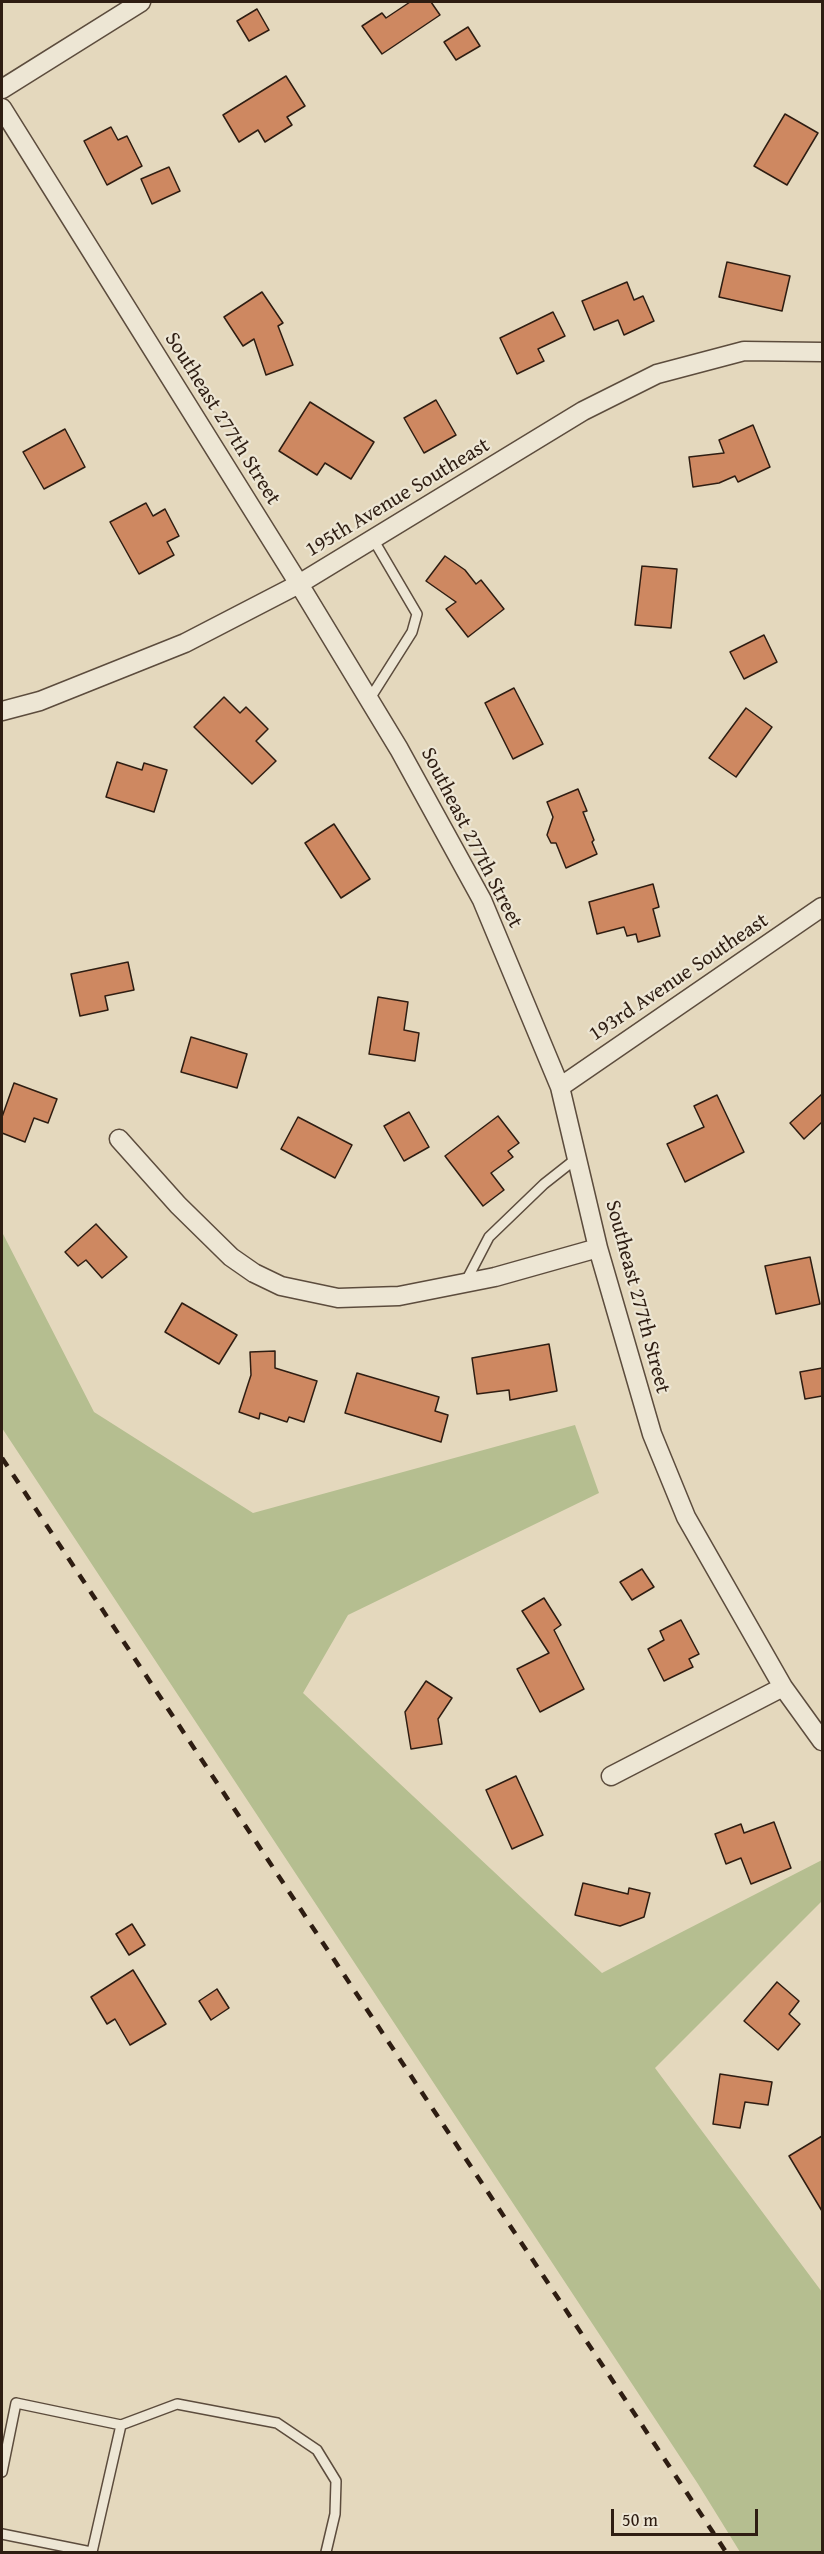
<!DOCTYPE html>
<html>
<head>
<meta charset="utf-8">
<style>
  body { margin:0 }
  #map { position:relative; width:824px; height:2554px; overflow:hidden; background:#e4d8bd; font-family:"Gentium Book Plus",serif }
  canvas { display:block }
  .frame { position:absolute; inset:0; border:3px solid #2e1d12; pointer-events:none }
  .scale { position:absolute; left:611px; top:2509px; width:147px; height:27px; box-sizing:border-box; border:3px solid #2e1d12; border-top:0; padding-left:8px; font-size:18px; line-height:21px; white-space:nowrap; color:#2e1d12; -webkit-text-stroke:4px #ede6d4; paint-order:stroke }
</style>
</head>
<body>
<div id="map">
<canvas width="824" height="2554"></canvas>
<div class="frame"></div>
<div class="scale">50 m</div>
</div>
<script>
const context = document.querySelector('canvas').getContext('2d');
context.lineJoin = 'round';
function fill(path, color) { context.fillStyle = color; context.fill(path, 'evenodd'); }
const poly = rows => new Path2D(rows.map(r => 'M' + r).join(''));
function trace(path, color, width, dash) { context.strokeStyle = color; context.lineWidth = width; context.lineCap = dash ? 'butt' : 'round'; context.setLineDash(dash || []); context.stroke(path); }
function label(font, color, halo, rows, align = 'center') {
  context.font = font + ' "Gentium Book Plus",serif'; context.lineWidth = 4.5; context.setLineDash([]); context.textBaseline = 'middle'; context.strokeStyle = halo; context.fillStyle = color; for (const [text, x, y, turn = 0] of rows) {
    context.save(); context.translate(x, y); context.rotate((+turn || 0) * Math.PI / 180); context.textAlign = isNaN(turn) ? turn : align; if (halo) context.strokeText(text, 0, 0); context.fillText(text, 0, 0); context.restore();
  }
}
const green = poly([
  [2,1232,94,1412,253,1513,575,1425,599,1493,348,1615,303,1693,602,1973,822,1860,822,1901,655,2068,822,2292,822,2552,740,2552,698,2484,2,1428]
]);
const building = poly([
  [410,2,431,2,440,15,382,54,362,26,382,13,386,18,410,2],
  [257,9,269,30,249,41,237,21,257,9],
  [468,27,480,46,456,60,444,42,468,27],
  [286,76,305,106,287,117,292,125,265,142,258,130,239,142,223,115,286,76],
  [785,114,818,133,787,185,754,166,785,114],
  [111,127,118,140,127,136,142,166,107,185,84,141,111,127],
  [169,167,180,191,152,204,141,179,169,167],
  [727,262,790,276,782,311,719,297,727,262],
  [627,282,634,300,643,296,654,321,624,335,618,320,594,330,582,301,627,282],
  [262,292,283,323,278,326,293,365,266,375,254,339,243,346,224,317,262,292],
  [553,312,565,336,538,349,544,361,517,374,500,338,553,312],
  [436,400,456,435,424,453,404,418,436,400],
  [310,402,374,442,351,479,325,463,317,475,279,451,310,402],
  [753,425,770,467,738,482,735,476,719,483,693,487,689,457,724,453,719,440,753,425],
  [65,429,85,467,44,489,23,452,65,429],
  [146,503,153,516,165,509,179,536,167,542,174,555,139,574,110,522,146,503],
  [445,556,465,570,476,584,481,580,504,609,468,637,446,609,456,602,426,581,445,556],
  [642,566,677,569,671,628,635,625,642,566],
  [764,635,777,662,744,679,730,652,764,635],
  [514,688,543,744,513,759,485,703,514,688],
  [224,697,240,713,246,707,268,729,256,741,276,761,252,784,194,727,224,697],
  [746,708,772,727,736,777,709,758,746,708],
  [117,762,142,770,144,763,167,770,154,812,106,797,117,762],
  [578,789,587,811,583,812,594,840,592,842,597,854,566,868,556,843,551,843,547,835,553,817,547,802,578,789],
  [334,824,370,879,341,898,305,843,334,824],
  [653,884,659,907,653,909,660,936,638,942,636,934,627,936,624,927,597,934,589,902,653,884],
  [128,962,134,990,105,996,108,1010,80,1016,71,974,128,962],
  [378,997,408,1002,404,1030,419,1033,415,1061,369,1054,378,997],
  [191,1037,247,1054,237,1088,181,1072,191,1037],
  [14,1083,57,1099,48,1123,34,1118,25,1142,2,1133,2,1117,14,1083],
  [822,1094,822,1122,804,1139,790,1123,822,1094],
  [717,1095,744,1152,685,1182,667,1144,704,1127,694,1106,717,1095],
  [409,1112,429,1147,404,1161,384,1126,409,1112],
  [498,1116,519,1143,508,1151,513,1157,491,1173,504,1190,483,1206,445,1156,498,1116],
  [298,1117,352,1145,335,1178,281,1149,298,1117],
  [96,1224,127,1257,102,1278,86,1260,78,1266,65,1252,96,1224],
  [810,1257,820,1304,776,1314,765,1266,810,1257],
  [182,1303,237,1335,219,1364,165,1332,182,1303],
  [549,1344,557,1391,510,1400,509,1390,477,1394,472,1358,549,1344],
  [275,1351,275,1368,317,1381,304,1422,289,1417,287,1422,260,1413,259,1419,239,1412,251,1375,250,1352,275,1351],
  [822,1368,822,1396,805,1399,800,1372,822,1368],
  [357,1373,439,1397,435,1411,448,1415,441,1442,345,1413,357,1373],
  [642,1569,654,1587,632,1600,620,1582,642,1569],
  [544,1598,561,1625,554,1630,584,1689,540,1712,517,1669,549,1653,522,1611,544,1598],
  [681,1620,699,1654,689,1659,693,1667,664,1681,648,1649,664,1640,660,1631,681,1620],
  [426,1681,452,1698,438,1719,442,1744,411,1749,405,1712,426,1681],
  [516,1776,543,1835,512,1849,486,1790,516,1776],
  [774,1822,791,1868,751,1884,741,1858,726,1864,715,1834,741,1824,744,1833,774,1822],
  [583,1883,628,1894,629,1888,650,1893,644,1917,620,1926,575,1915,583,1883],
  [132,1924,145,1945,129,1955,116,1934,132,1924],
  [133,1970,166,2024,130,2045,115,2019,107,2024,91,1997,133,1970],
  [777,1982,799,2001,789,2014,800,2024,778,2050,744,2021,777,1982],
  [217,1989,229,2008,211,2020,199,2001,217,1989],
  [720,2074,772,2082,768,2105,745,2102,740,2128,713,2124,720,2074],
  [822,2136,822,2211,789,2156,822,2136]
]);
const lane = poly([
  [369,700,412,632,417,614,373,539],
  [465,1283,489,1237,544,1184,577,1158],
  [121,2425,177,2404,277,2423,317,2450,336,2481,335,2514,326,2552],
  [2,2472,16,2403,121,2425,92,2552],
  [2,2534,91,2552]
]);
const street = poly([
  [2,89,141,2],
  [2,108,299,584,399,749,482,900,560,1087,598,1248,652,1434,686,1517,783,1687,822,1741],
  [2,711,40,701,185,643,299,584,583,411,657,374,744,351,822,352],
  [560,1087,822,907],
  [119,1139,178,1205,231,1257,254,1273,281,1286,338,1298,399,1296,495,1277,598,1248],
  [611,1776,783,1687]
]);
const rail = poly([
  [2,1458,726,2552]
]);
const streetNames = [
  ["Southeast 277th Street",222,419,58],
  ["195th Avenue Southeast",398,498,-31],
  ["Southeast 277th Street",471,838,63],
  ["193rd Avenue Southeast",679,978,-34],
  ["Southeast 277th Street",637,1297,75]
];
fill(green, '#b5be90');
fill(building, '#ce8861');
trace(building, '#2e1d12', 1.5);
trace(lane, '#5c4c3d', 12);
trace(street, '#5c4c3d', 21);
trace(lane, '#ede6d4', 9);
trace(street, '#ede6d4', 18);
trace(rail, '#2e1d12', 4.5, [10, 10]);
label('21px', '#2e1d12', '#ede6d4', streetNames);
</script>
</body>
</html>
